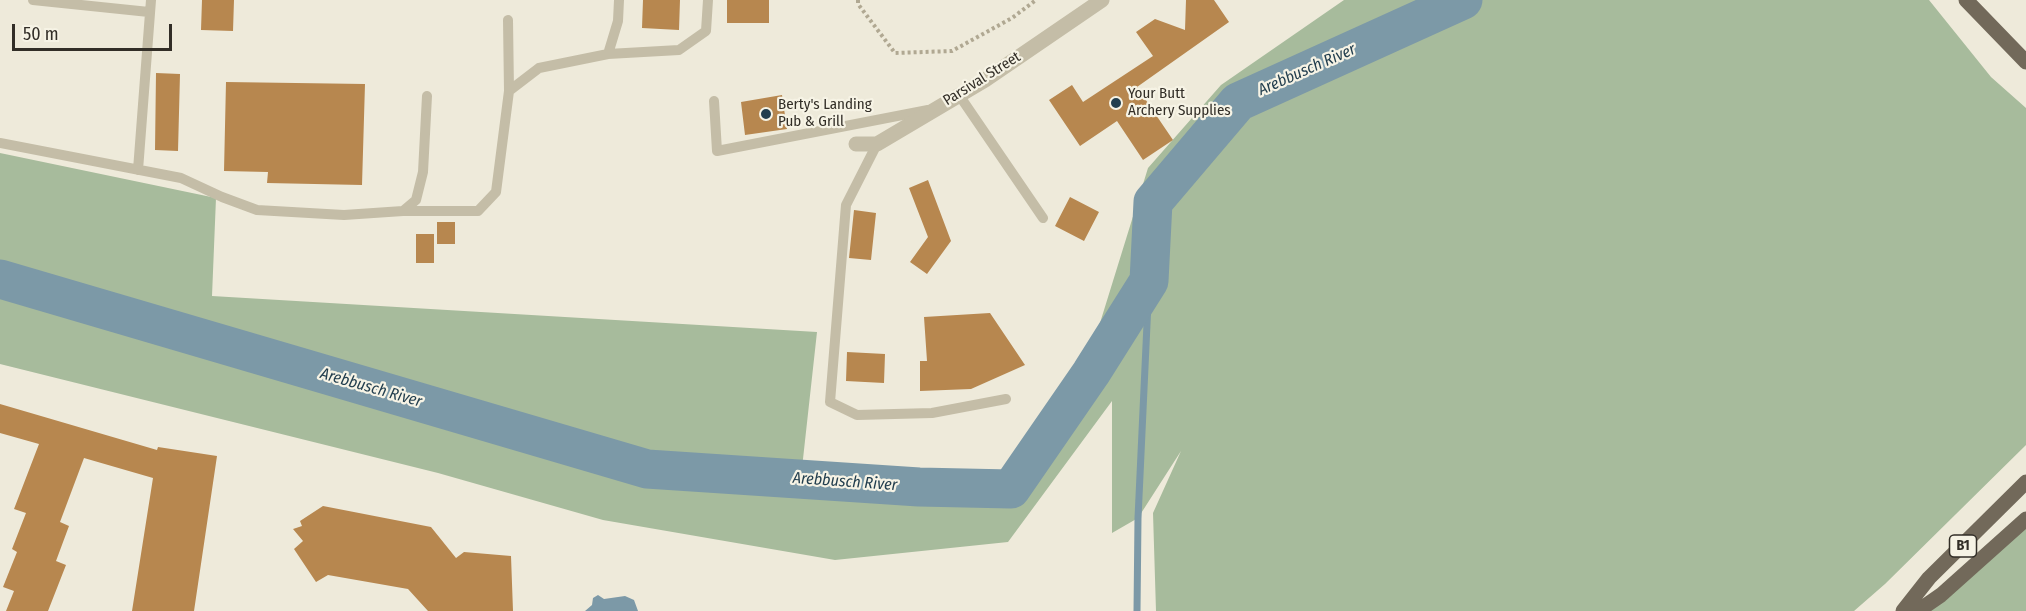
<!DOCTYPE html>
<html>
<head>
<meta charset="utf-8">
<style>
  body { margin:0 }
  #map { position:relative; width:2026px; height:611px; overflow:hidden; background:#eeeada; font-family:"Fira Sans Condensed",sans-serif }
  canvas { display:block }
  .scale { position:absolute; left:12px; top:24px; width:160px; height:27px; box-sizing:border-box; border:3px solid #322e27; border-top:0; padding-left:8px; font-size:18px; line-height:21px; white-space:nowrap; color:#322e27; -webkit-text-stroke:4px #f6f3e5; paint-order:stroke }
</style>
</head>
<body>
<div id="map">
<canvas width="2026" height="611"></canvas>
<div class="scale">50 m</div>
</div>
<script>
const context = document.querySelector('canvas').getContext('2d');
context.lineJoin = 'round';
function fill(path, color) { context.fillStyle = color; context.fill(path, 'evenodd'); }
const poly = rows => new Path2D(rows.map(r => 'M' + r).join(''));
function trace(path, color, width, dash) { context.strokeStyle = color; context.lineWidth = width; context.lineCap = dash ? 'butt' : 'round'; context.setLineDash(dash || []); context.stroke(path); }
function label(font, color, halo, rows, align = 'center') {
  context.font = font + ' "Fira Sans Condensed",sans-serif'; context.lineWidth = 4.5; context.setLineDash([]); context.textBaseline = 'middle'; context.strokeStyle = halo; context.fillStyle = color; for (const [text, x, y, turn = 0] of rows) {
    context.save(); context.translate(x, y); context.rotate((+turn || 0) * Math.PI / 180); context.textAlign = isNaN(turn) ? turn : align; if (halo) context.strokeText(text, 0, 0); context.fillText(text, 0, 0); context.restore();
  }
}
const green = poly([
  [1344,0,1929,0,1991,77,2026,108,2026,445,1885,584,1854,611,1156,611,1153,513,1181,451,1138,518,1112,533,1112,401,1008,542,835,560,603,520,438,473,0,364,0,153,216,198,212,296,817,332,802,468,1003,484,1057,414,1091,352,1148,168,1221,85],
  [2026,520,2026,611,1930,611]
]);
const water = poly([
  [598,595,604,599,625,596,634,600,638,611,585,611,592,605,593,598]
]);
const stream = poly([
  [1137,611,1138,518,1149,281]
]);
const river = poly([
  [0,279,647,469,919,487,1011,489,1091,373,1149,281,1153,202,1238,102,1463,0]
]);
const building = poly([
  [202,0,234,0,233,31,201,30],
  [643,0,680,0,679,30,642,28],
  [727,0,769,0,769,23,727,23],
  [1186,0,1214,0,1229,22,1137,87,1173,140,1143,160,1117,121,1080,146,1049,100,1072,85,1083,102,1153,56,1136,32,1155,19,1185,30],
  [156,73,180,74,178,151,155,150],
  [226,82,365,84,362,185,267,183,268,172,224,171],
  [782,95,787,129,745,135,741,102],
  [928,180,951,241,927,274,910,262,928,237,909,188],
  [1070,197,1099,212,1084,241,1055,226],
  [854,210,876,213,871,260,849,258],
  [437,222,455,222,455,244,437,244],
  [416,234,434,234,434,263,416,263],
  [990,313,1025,365,971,389,920,391,920,361,927,361,924,317],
  [847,352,885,354,884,383,846,381],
  [0,404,157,450,158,447,217,456,194,611,132,611,153,478,84,458,60,522,69,526,56,561,66,565,48,611,6,611,14,591,3,587,17,552,12,549,26,513,14,509,39,444,0,433],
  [323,506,431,527,456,558,464,552,511,556,513,611,428,611,408,589,328,575,316,582,294,549,303,541,293,529,302,526,300,521]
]);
const path = poly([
  [858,0,858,4,895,53,952,51,1012,18,1036,0]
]);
const service = poly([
  [33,0,149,12],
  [508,20,509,91],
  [608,54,618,21,619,0],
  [959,95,1043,218],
  [714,101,717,151,928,110],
  [0,143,181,178,222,197,257,210,344,215,403,211,416,200,423,172,427,96],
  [877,144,846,205,830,402,857,415,932,413,1006,399],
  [138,170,151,0],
  [403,211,478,211,496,192,509,91,539,68,608,54,679,50,706,31,708,0]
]);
const minor = poly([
  [856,144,877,144,985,80,1102,0]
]);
const primary = poly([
  [1966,0,2026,62],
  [1903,611,1929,578,2026,482],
  [1918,611,1941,595,2026,519]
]);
const markers = [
  [1116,103,6,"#223e4e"],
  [766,114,6,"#223e4e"]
];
const shields = [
  [1963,546,27]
];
const shieldNames = [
  ["B1",1963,546]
];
const streetNames = [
  ["Parsival Street",982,79,-32]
];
const poiNames = [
  ["Your Butt",1128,94],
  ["Archery Supplies",1128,111],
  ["Berty's Landing",778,105],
  ["Pub & Grill",778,122]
];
const waterNames = [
  ["Arebbusch River",1307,70,-24],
  ["Arebbusch River",371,388,16],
  ["Arebbusch River",845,482,4]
];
fill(green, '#a7bb9c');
fill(water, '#7c99a7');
trace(stream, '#7c99a7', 7);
trace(river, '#7c99a7', 39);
fill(building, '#b7874f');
trace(path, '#b0a892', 4, [3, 3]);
trace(service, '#c4bda7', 10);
trace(minor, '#c4bda7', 15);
trace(primary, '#72695a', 15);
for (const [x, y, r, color] of markers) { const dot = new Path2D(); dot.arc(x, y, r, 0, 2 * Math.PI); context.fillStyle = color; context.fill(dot); trace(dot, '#f6f3e5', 2); }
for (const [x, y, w] of shields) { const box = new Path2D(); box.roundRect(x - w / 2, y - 11, w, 22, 4.5); context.fillStyle = '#f6f3e5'; context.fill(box); trace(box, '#322e27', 1.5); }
label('bold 14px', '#322e27', null, shieldNames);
label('15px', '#322e27', '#f6f3e5', streetNames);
label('15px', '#322e27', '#f6f3e5', poiNames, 'left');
label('italic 16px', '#223e4e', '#f6f3e5', waterNames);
</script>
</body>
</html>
